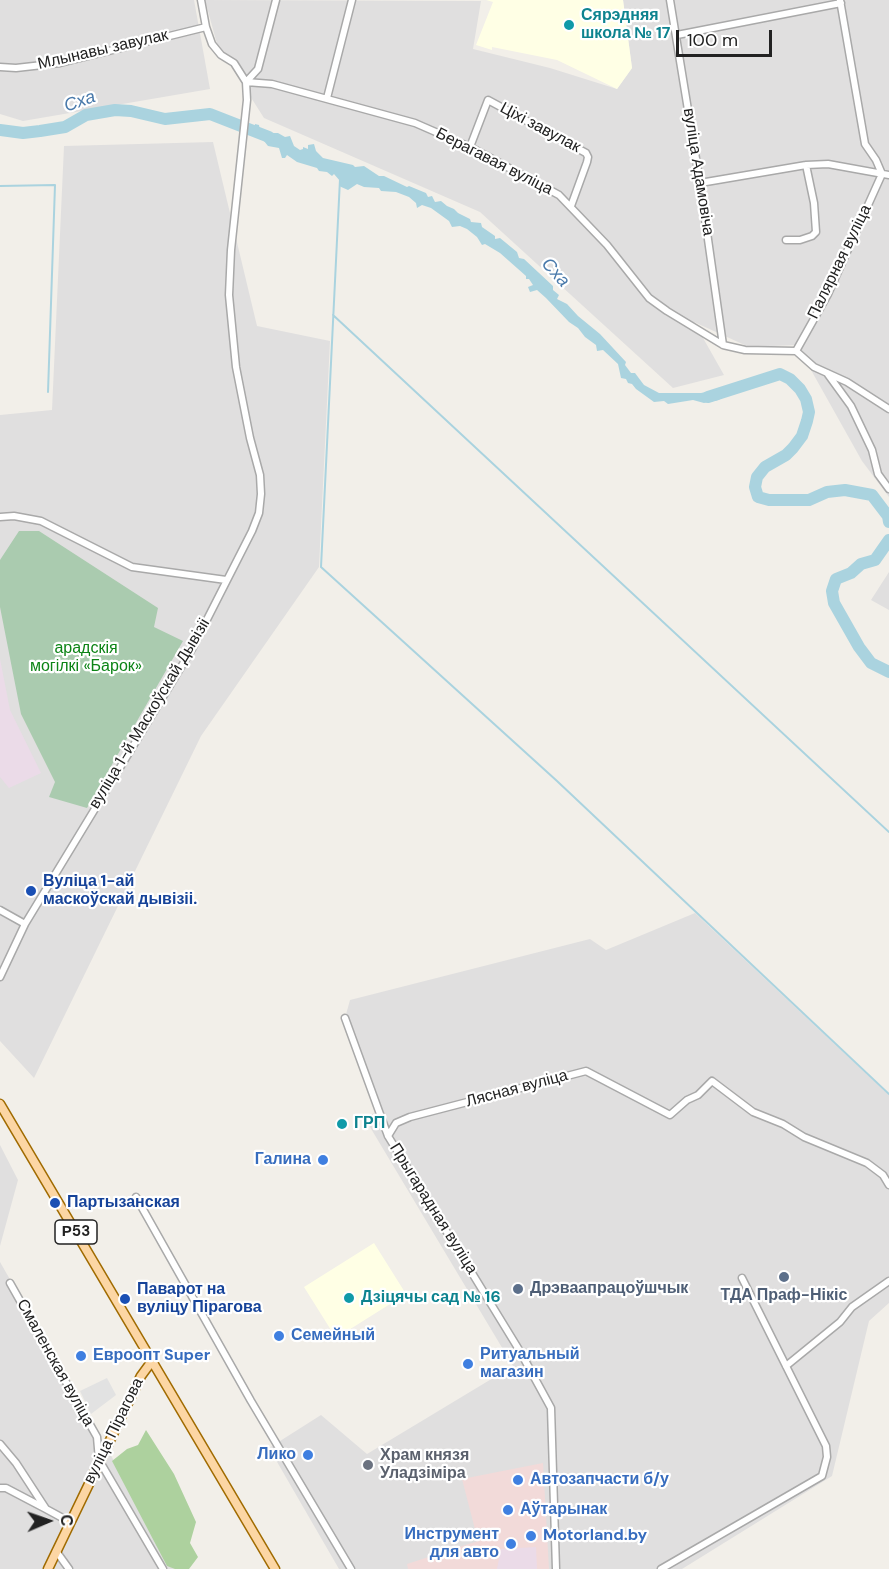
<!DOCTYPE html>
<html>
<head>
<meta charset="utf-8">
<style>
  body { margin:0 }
  #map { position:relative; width:889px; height:1569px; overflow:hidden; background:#f2efe9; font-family:"DM Sans",sans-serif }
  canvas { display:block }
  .north { position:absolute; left:18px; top:1491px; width:60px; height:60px; -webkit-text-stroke:4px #fff; paint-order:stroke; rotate:88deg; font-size:16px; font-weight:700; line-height:24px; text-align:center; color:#222 }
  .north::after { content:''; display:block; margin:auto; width:21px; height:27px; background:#222; clip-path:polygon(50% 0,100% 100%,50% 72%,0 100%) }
  .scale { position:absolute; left:676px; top:30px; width:96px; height:27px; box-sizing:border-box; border:3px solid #222; border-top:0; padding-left:8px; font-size:18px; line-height:21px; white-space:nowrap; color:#222; -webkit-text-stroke:4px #fff; paint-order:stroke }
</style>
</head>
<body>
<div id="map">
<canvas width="889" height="1569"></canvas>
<div class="north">С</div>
<div class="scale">100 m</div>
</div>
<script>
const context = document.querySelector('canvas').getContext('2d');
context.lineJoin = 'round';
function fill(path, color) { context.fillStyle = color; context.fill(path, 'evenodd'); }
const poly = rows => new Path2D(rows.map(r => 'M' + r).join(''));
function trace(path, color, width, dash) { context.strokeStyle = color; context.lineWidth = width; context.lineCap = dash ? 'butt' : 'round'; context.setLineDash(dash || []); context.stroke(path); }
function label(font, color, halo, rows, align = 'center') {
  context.font = font + ' "DM Sans",sans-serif'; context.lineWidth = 4.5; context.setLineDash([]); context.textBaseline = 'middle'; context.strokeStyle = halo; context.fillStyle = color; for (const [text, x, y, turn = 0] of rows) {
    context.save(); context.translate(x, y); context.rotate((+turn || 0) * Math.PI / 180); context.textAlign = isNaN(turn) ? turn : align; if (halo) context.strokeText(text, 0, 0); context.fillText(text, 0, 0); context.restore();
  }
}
const residential = poly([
  [0,0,194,0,210,89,23,121,0,114],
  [205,0,481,1,473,49,550,68,617,89,632,68,623,0,889,0,889,497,862,461,797,345,749,347,694,322,724,375,673,388,480,212,264,118,217,44],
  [213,142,257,326,330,341,319,567,201,736,34,1078,0,1041,0,415,52,410,64,146],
  [889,572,889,610,871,600],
  [695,913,889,1095,889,1303,869,1321,832,1476,682,1569,339,1569,269,1448,321,1415,367,1454,513,1366,364,1117,378,1112,345,1018,350,1000,590,939,606,950],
  [0,1145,18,1180,0,1246],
  [0,1262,176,1569,0,1569]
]);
const commercial = poly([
  [543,1463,549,1569,408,1569,407,1564,478,1541,462,1479]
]);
const industrial = poly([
  [0,659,10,710,41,773,9,788,0,777],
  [536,1547,537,1569,497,1569,501,1549]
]);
const education = poly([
  [486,0,623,0,632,68,617,89,557,60,492,47,492,50,476,45,493,2],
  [374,1243,406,1294,336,1338,304,1287]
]);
const forest = poly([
  [146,1430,174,1474,196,1522,190,1543,198,1557,189,1569,175,1569,167,1566,112,1461,127,1449,138,1445]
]);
const cemetery = poly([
  [19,531,39,531,158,608,154,627,183,641,87,808,49,797,55,782,21,714,0,607,0,560]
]);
const parking = poly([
  [107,1378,116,1395,91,1414,80,1391]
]);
const water = poly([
  [255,124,259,125,260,131,266,133,278,133,285,137,290,136,294,146,300,150,303,149,303,147,308,149,308,145,314,144,316,151,323,158,353,165,355,167,364,166,379,176,384,176,407,187,409,186,426,193,428,197,432,196,435,202,441,201,447,206,454,209,458,213,470,219,471,222,481,223,482,227,495,236,495,239,500,238,517,252,519,258,524,259,553,286,553,290,559,295,557,299,567,304,578,316,600,334,626,362,625,365,631,373,635,373,644,385,659,393,701,393,720,389,723,395,719,400,704,403,693,400,668,404,664,401,654,402,636,389,632,384,628,383,626,379,621,378,618,364,603,350,597,351,596,345,585,337,578,328,569,322,546,298,537,290,530,292,528,287,533,285,529,279,526,279,526,276,500,253,485,244,482,245,477,237,467,229,460,226,452,227,449,221,431,208,422,205,417,208,416,203,409,197,396,192,381,191,379,188,364,187,357,184,348,190,339,186,340,181,334,174,332,176,327,172,319,171,317,168,297,162,287,155,285,158,282,158,279,148,268,146,260,136,254,134]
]);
const stream = poly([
  [340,179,321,567,557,781,889,1094],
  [0,186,55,185,48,392],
  [333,315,889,832]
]);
const river = poly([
  [0,130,23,133,40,131,65,127,86,115,115,110,131,111,165,119,210,114,269,137],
  [708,397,780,374,790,379,800,389,806,399,809,412,807,421,802,436,793,448,786,455,765,467,757,477,755,487,758,497,769,500,809,500,827,492,845,490,872,495,888,516,889,522],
  [889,540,875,560,861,564,851,573,836,579,832,591,834,603,859,647,871,663,889,672]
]);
const minor = poly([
  [670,0,700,183,723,345],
  [677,35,841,3],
  [0,67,16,68,60,63,206,27],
  [246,82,272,84,415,123,470,147,559,195,607,245,649,298,667,311,723,345,745,350,796,351],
  [246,82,258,69,276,0],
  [327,98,352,0],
  [470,147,488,100,586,153,588,157,587,162,571,206],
  [700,183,806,165,828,164,889,175],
  [786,240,800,240,812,236,816,232,814,203,806,165],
  [796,351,828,294,882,174,876,160,865,144,840,0],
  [796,351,814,367,847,382,889,409],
  [827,373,851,406,872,450,878,474,889,489],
  [0,517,14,516,41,521,132,567,226,580],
  [0,910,25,924],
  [0,977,25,924,192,649,252,531,259,513,261,494,260,475,250,438,236,367,229,295,231,250,247,100,246,82,234,63,221,55,212,44,206,27,201,0],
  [345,1018,388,1136,521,1353,551,1408,556,1569],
  [388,1136,396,1123,410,1117,586,1071,670,1115,687,1100,698,1095,712,1081,753,1112,783,1124,804,1137,867,1163,883,1175,889,1185],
  [136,1197,251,1401,351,1569],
  [10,1283,97,1437,99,1460,163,1569],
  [786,1366,840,1322,852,1307,889,1281],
  [0,1444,16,1463,46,1509,70,1522],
  [0,1488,6,1488,46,1509],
  [56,1551,69,1569],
  [661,1569,822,1476,827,1457,826,1446,742,1278]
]);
const major = poly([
  [0,1104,275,1569],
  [48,1569,141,1376,152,1361]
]);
const markers = [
  [569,25,6,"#0f9aa8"],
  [31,891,6,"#1a4fb4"],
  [342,1124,6,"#0f9aa8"],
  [323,1160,6,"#3f7fe0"],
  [55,1203,6,"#1a4fb4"],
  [784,1277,6,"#5c6f8a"],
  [518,1289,6,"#5c6f8a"],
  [349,1298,6,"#0f9aa8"],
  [125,1299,6,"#1a4fb4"],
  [279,1336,6,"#3f7fe0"],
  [81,1356,6,"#3f7fe0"],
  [468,1364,6,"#3f7fe0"],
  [308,1455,6,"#3f7fe0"],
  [368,1465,6,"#6b7280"],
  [518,1480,6,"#3f7fe0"],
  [508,1510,6,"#3f7fe0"],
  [531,1536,6,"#3f7fe0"],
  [511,1544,6,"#3f7fe0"]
];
const shields = [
  [76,1232,42]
];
const shieldNames = [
  ["Р53",76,1232]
];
const cultureNames = [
  ["Сярэдняя",581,16],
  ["школа № 17",581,34],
  ["ГРП",354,1124],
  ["Дзіцячы сад № 16",361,1298]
];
const streetNames = [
  ["Млынавы завулак",103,50,-13],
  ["Ціхі завулак",540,128,28],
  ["Берагавая вуліца",494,162,27],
  ["вуліца Адамовіча",698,172,81],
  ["Палярная вуліца",840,262,-64],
  ["вуліца 1-й Маскоўскай Дывізіі",150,714,-59],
  ["Лясная вуліца",517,1089,-15],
  ["Прыгарадная вуліца",433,1209,58],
  ["Смаленская вуліца",55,1363,61],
  ["вуліца Пірагова",114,1431,-64]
];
const parkNames = [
  ["арадскія",86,649],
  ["могілкі «Барок»",86,667]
];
const transitNames = [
  ["Вуліца 1-ай",43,882],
  ["маскоўскай дывізіі.",43,900],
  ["Партызанская",67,1203],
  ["Паварот на",137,1290],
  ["вуліцу Пірагова",137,1308]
];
const shopNames = [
  ["Галина",311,1160,"right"],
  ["Семейный",291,1336],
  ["Ритуальный",480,1355],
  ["магазин",480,1373],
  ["Евроопт Super",93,1356],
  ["Лико",296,1455,"right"],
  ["Автозапчасти б/у",530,1480],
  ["Аўтарынак",520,1510],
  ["Инструмент",499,1535,"right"],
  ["для авто",499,1553,"right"],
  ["Motorland.by",543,1536]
];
const serviceNames = [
  ["Дрэваапрацоўшчык",530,1289],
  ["ТДА Праф-Нікіс",784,1296,"center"]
];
const worshipNames = [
  ["Храм князя",380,1456],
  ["Уладзіміра",380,1474]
];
const waterNames = [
  ["Сха",80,102,-19],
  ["Сха",555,273,48]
];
fill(residential, '#e0dfdf');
fill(commercial, '#f2dad9');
fill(industrial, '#ebdbe8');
fill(education, '#ffffe5');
fill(forest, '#add19e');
fill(cemetery, '#aacbaf');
fill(parking, '#e2e2e2');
fill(water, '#aad3df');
trace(stream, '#aad3df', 2);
trace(river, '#aad3df', 12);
trace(minor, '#a9a9a9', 9);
trace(major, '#a06b00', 11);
trace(minor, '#fff', 6);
trace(major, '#fcd6a4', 8);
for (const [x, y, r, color] of markers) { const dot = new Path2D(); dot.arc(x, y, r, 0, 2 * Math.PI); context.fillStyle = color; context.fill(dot); trace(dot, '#fff', 2); }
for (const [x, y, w] of shields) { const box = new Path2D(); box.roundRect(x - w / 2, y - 12, w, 24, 4.5); context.fillStyle = '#fff'; context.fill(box); trace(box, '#222', 1.5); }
label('bold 15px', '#222', null, shieldNames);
label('bold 16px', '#0d838f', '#fff', cultureNames, 'left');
label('16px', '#222', '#fff', streetNames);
label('16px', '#0c8416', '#fff', parkNames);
label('bold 16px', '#164399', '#fff', transitNames, 'left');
label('bold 16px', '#366cbe', '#fff', shopNames, 'left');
label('bold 16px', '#4e5e75', '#fff', serviceNames, 'left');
label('bold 16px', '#5b616d', '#fff', worshipNames, 'left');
label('italic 18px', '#4a7aab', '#fff', waterNames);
</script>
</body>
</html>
